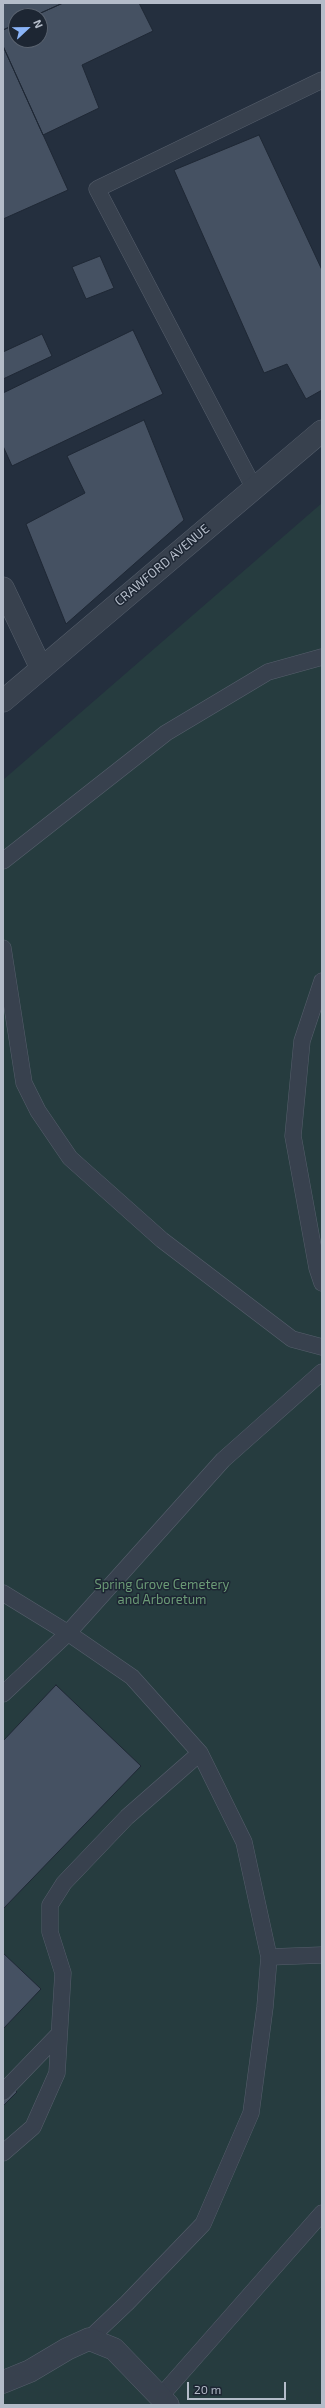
<!DOCTYPE html>
<html>
<head>
<meta charset="utf-8">
<style>
  body { margin:0 }
  #map { position:relative; width:325px; height:2408px; overflow:hidden; background:#242f3e; font-family:"Exo 2",sans-serif }
  canvas { display:block }
  .frame { position:absolute; inset:0; border:4px solid #b4bcc9; pointer-events:none }
  .north { position:absolute; left:8px; top:8px; width:40px; height:40px; box-sizing:border-box; background:#1d2633; border:1px solid #59626f; border-radius:50%; rotate:68deg; font-size:11px; font-weight:700; line-height:16px; text-align:center; color:#b4bcc9 }
  .north::after { content:''; display:block; margin:auto; width:14px; height:18px; background:#8ab4f8; clip-path:polygon(50% 0,100% 100%,50% 72%,0 100%) }
  .scale { position:absolute; left:187px; top:2382px; width:99px; height:18px; box-sizing:border-box; border:2px solid #b4bcc9; border-top:0; padding-left:5px; font-size:12px; line-height:14px; white-space:nowrap; color:#b4bcc9; -webkit-text-stroke:3px #1d2633; paint-order:stroke }
</style>
</head>
<body>
<div id="map">
<canvas width="325" height="2408"></canvas>
<div class="frame"></div>
<div class="north">N</div>
<div class="scale">20 m</div>
</div>
<script>
const context = document.querySelector('canvas').getContext('2d');
context.lineJoin = 'round';
function fill(path, color) { context.fillStyle = color; context.fill(path, 'evenodd'); }
const poly = rows => new Path2D(rows.map(r => 'M' + r).join(''));
function trace(path, color, width, dash) { context.strokeStyle = color; context.lineWidth = width; context.lineCap = dash ? 'butt' : 'round'; context.setLineDash(dash || []); context.stroke(path); }
function label(font, color, halo, rows, align = 'center') {
  context.font = font + ' "Exo 2",sans-serif'; context.lineWidth = 3; context.setLineDash([]); context.textBaseline = 'middle'; context.strokeStyle = halo; context.fillStyle = color; for (const [text, x, y, turn = 0] of rows) {
    context.save(); context.translate(x, y); context.rotate((+turn || 0) * Math.PI / 180); context.textAlign = isNaN(turn) ? turn : align; if (halo) context.strokeText(text, 0, 0); context.fillText(text, 0, 0); context.restore();
  }
}
const green = poly([
  [322,503,322,2405,3,2405,3,780]
]);
const building = poly([
  [3,3,63,3,34,16,16,16,16,24,3,30,3,3],
  [63,3,139,3,153,31,82,65,99,108,43,135,3,46,3,30,16,24,16,40,40,40,40,16,34,16,63,3],
  [3,46,68,190,3,219,3,46],
  [259,135,322,270,322,390,306,399,287,364,264,373,174,170,259,135],
  [100,256,114,288,86,299,72,267,100,256],
  [133,330,163,394,12,466,3,446,3,393,133,330],
  [42,334,52,356,3,379,3,352,42,334],
  [144,420,184,520,66,624,26,524,85,493,67,456,144,420],
  [56,1685,141,1766,3,1909,3,1741,56,1685],
  [3,1953,41,1989,3,2029,3,1953],
  [3,2079,17,2092,3,2106,3,2079]
]);
const lane = poly([
  [254,488,97,189,322,80],
  [3,861,166,733,268,672,322,657],
  [3,948,24,1083,38,1111,70,1158,162,1240,292,1339,322,1347],
  [322,981,302,1041,293,1136,317,1268,322,1283],
  [3,1593,68,1633,132,1677,200,1753,244,1842,269,1957,265,2007,251,2113,203,2224,127,2303,89,2339],
  [3,1694,68,1633,223,1460,322,1372],
  [269,1957,322,1955],
  [3,2092,59,2034],
  [3,2153,33,2127,57,2073,63,1973,50,1932,50,1905,64,1883,127,1817,200,1753],
  [160,2397,322,2213]
]);
const street = poly([
  [3,588,41,668],
  [3,701,322,431],
  [3,2382,30,2371,67,2349,89,2339,114,2349,168,2405]
]);
const streetNames = [
  ["CRAWFORD AVENUE",162,565,-40]
];
const parkNames = [
  ["Spring Grove Cemetery",162,1585],
  ["and Arboretum",162,1600]
];
fill(green, '#263c3f');
fill(building, '#455162');
trace(building, '#1f2835', 1);
trace(lane, '#565f6c', 17);
trace(street, '#565f6c', 23);
trace(lane, '#38414e', 16);
trace(street, '#38414e', 22);
label('13px', '#b4bcc9', '#1d2633', streetNames);
label('13px', '#6b9a76', '#1d2633', parkNames);
</script>
</body>
</html>
